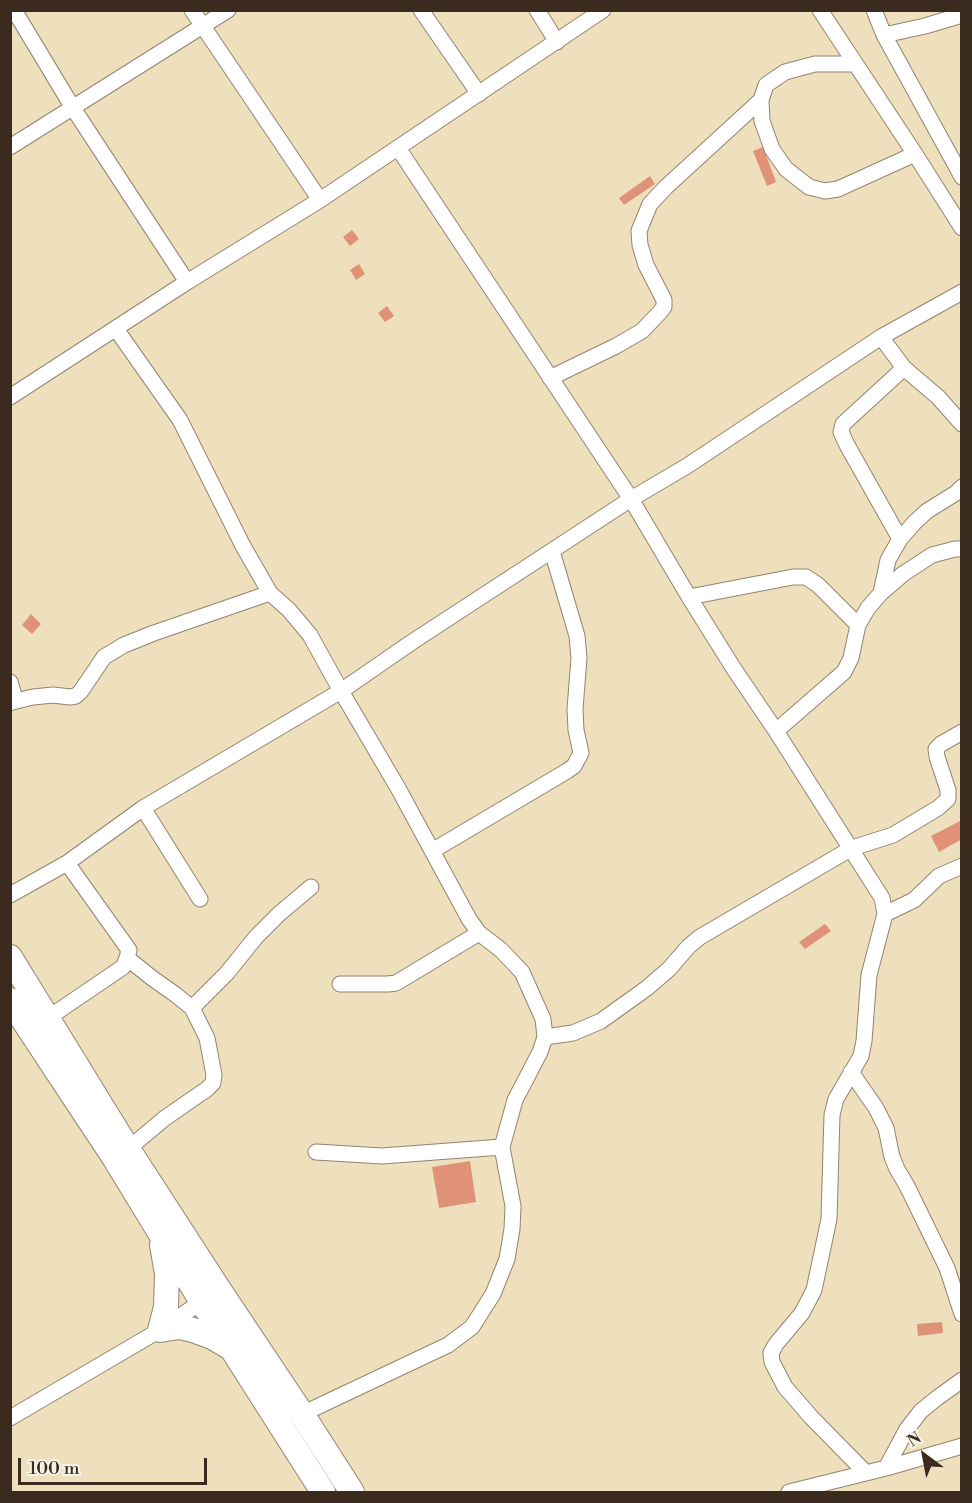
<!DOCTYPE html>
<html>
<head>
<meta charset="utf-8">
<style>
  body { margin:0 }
  #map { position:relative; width:972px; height:1503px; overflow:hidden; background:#eedfbd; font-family:"Libre Bodoni",serif }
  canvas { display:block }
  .frame { position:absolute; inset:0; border:12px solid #3b2a1e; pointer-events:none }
  .north { position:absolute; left:894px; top:1425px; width:60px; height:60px; -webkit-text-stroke:4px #f7f3e8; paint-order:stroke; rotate:328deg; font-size:16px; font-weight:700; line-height:24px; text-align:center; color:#3b2a1e }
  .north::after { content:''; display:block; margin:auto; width:21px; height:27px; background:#3b2a1e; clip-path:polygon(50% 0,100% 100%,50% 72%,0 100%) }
  .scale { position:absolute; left:18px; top:1458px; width:189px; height:27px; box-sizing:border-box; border:3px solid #3b2a1e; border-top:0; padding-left:8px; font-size:18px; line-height:21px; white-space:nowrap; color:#3b2a1e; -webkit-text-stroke:4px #f7f3e8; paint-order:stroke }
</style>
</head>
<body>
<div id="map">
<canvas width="972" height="1503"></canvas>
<div class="frame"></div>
<div class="north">N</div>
<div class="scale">100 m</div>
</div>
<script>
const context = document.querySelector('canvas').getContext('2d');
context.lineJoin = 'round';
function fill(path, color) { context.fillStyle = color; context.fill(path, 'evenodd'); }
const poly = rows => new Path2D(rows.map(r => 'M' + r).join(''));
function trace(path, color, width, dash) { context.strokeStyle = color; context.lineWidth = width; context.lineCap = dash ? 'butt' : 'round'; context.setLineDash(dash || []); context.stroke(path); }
const building = poly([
  [763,147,776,182,767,186,753,151],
  [650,176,655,184,624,205,619,198],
  [352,230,359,239,350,246,343,237],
  [359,264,365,274,356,280,350,270],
  [387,306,394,316,385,322,378,313],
  [31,614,41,624,32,634,22,625],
  [962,820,962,839,939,852,931,836],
  [825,924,831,931,805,949,799,942],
  [470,1161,476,1202,439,1208,432,1167],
  [942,1322,943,1333,918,1336,917,1324]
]);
const street = poly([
  [14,10,73,108,187,282],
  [192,10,320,200],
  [421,10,479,94],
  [537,10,557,42],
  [820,10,915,154,962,228],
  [874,10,884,35,962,177],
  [884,35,925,26,962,15],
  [855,64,815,64,785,72,766,85,761,100,762,121,772,149,786,169,809,187,825,191,838,189,915,154],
  [10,147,228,10],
  [398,148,631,499,689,597,734,669,776,731,882,898,885,914,869,975,864,1041,861,1056,836,1099,832,1115,829,1219,814,1290,802,1313,776,1344,771,1353,772,1362,785,1387,811,1417,866,1473],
  [116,329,180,420,243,546,270,593,289,610,310,635,341,691,398,788,469,919,479,933,501,950,522,972,543,1019,545,1037,540,1052,515,1100,502,1147,513,1206,512,1229,507,1259,493,1294,472,1327,448,1345,302,1414],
  [881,337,904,368,938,397,962,424],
  [550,378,616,346,642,331,660,312,664,307,664,300,646,265,640,245,639,231,650,204,666,187,761,100],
  [10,397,187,282,320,200,603,10],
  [900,539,847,445,841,432,843,424,904,368],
  [881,593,888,560,900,539,915,522,927,511,956,493,962,487],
  [689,597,793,577,806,577,818,585,858,625],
  [10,682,13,692,10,703],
  [12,702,33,697,53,695,70,697,76,696,81,691,104,657,124,645,154,633,270,593],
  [776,731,844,672,851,658,858,625,868,608,881,593,903,574,932,555,955,549,962,549],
  [143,808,200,899],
  [432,851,567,771,574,766,581,753,576,730,575,709,579,658,577,636,552,551],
  [10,895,67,863,143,808,341,691,412,642,631,499,687,466,881,337,962,292],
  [885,914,914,900,939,876,962,866],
  [127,958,152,978,176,995,192,1008,207,1038,214,1075,213,1083,207,1089,165,1118,128,1149],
  [340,984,388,984,396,983,479,933],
  [192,1008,227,973,256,937,279,914,311,887],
  [48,1018,123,967,127,958,129,950,67,863],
  [545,1037,573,1033,601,1021,647,988,669,969,689,946,700,937,852,848,893,835,938,808,948,799,948,790,937,757,936,749,941,744,962,732],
  [851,1072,876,1108,886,1128,892,1157,897,1169,907,1186,947,1268,962,1314],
  [316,1152,382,1156,502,1147],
  [10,1418,160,1330,207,1298],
  [886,1468,907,1429,921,1411,937,1398,962,1380],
  [789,1492,886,1468,962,1446]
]);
const primary = poly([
  [10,957,128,1149,218,1288,302,1414,352,1492],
  [10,1000,115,1159,202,1302,323,1492],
  [162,1245,167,1274,166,1307,160,1330,180,1327,193,1330,212,1337,229,1347]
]);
fill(building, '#df9278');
trace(street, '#94846e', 17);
trace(primary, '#94846e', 26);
trace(street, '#fff', 15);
trace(primary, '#fff', 24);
</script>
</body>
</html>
